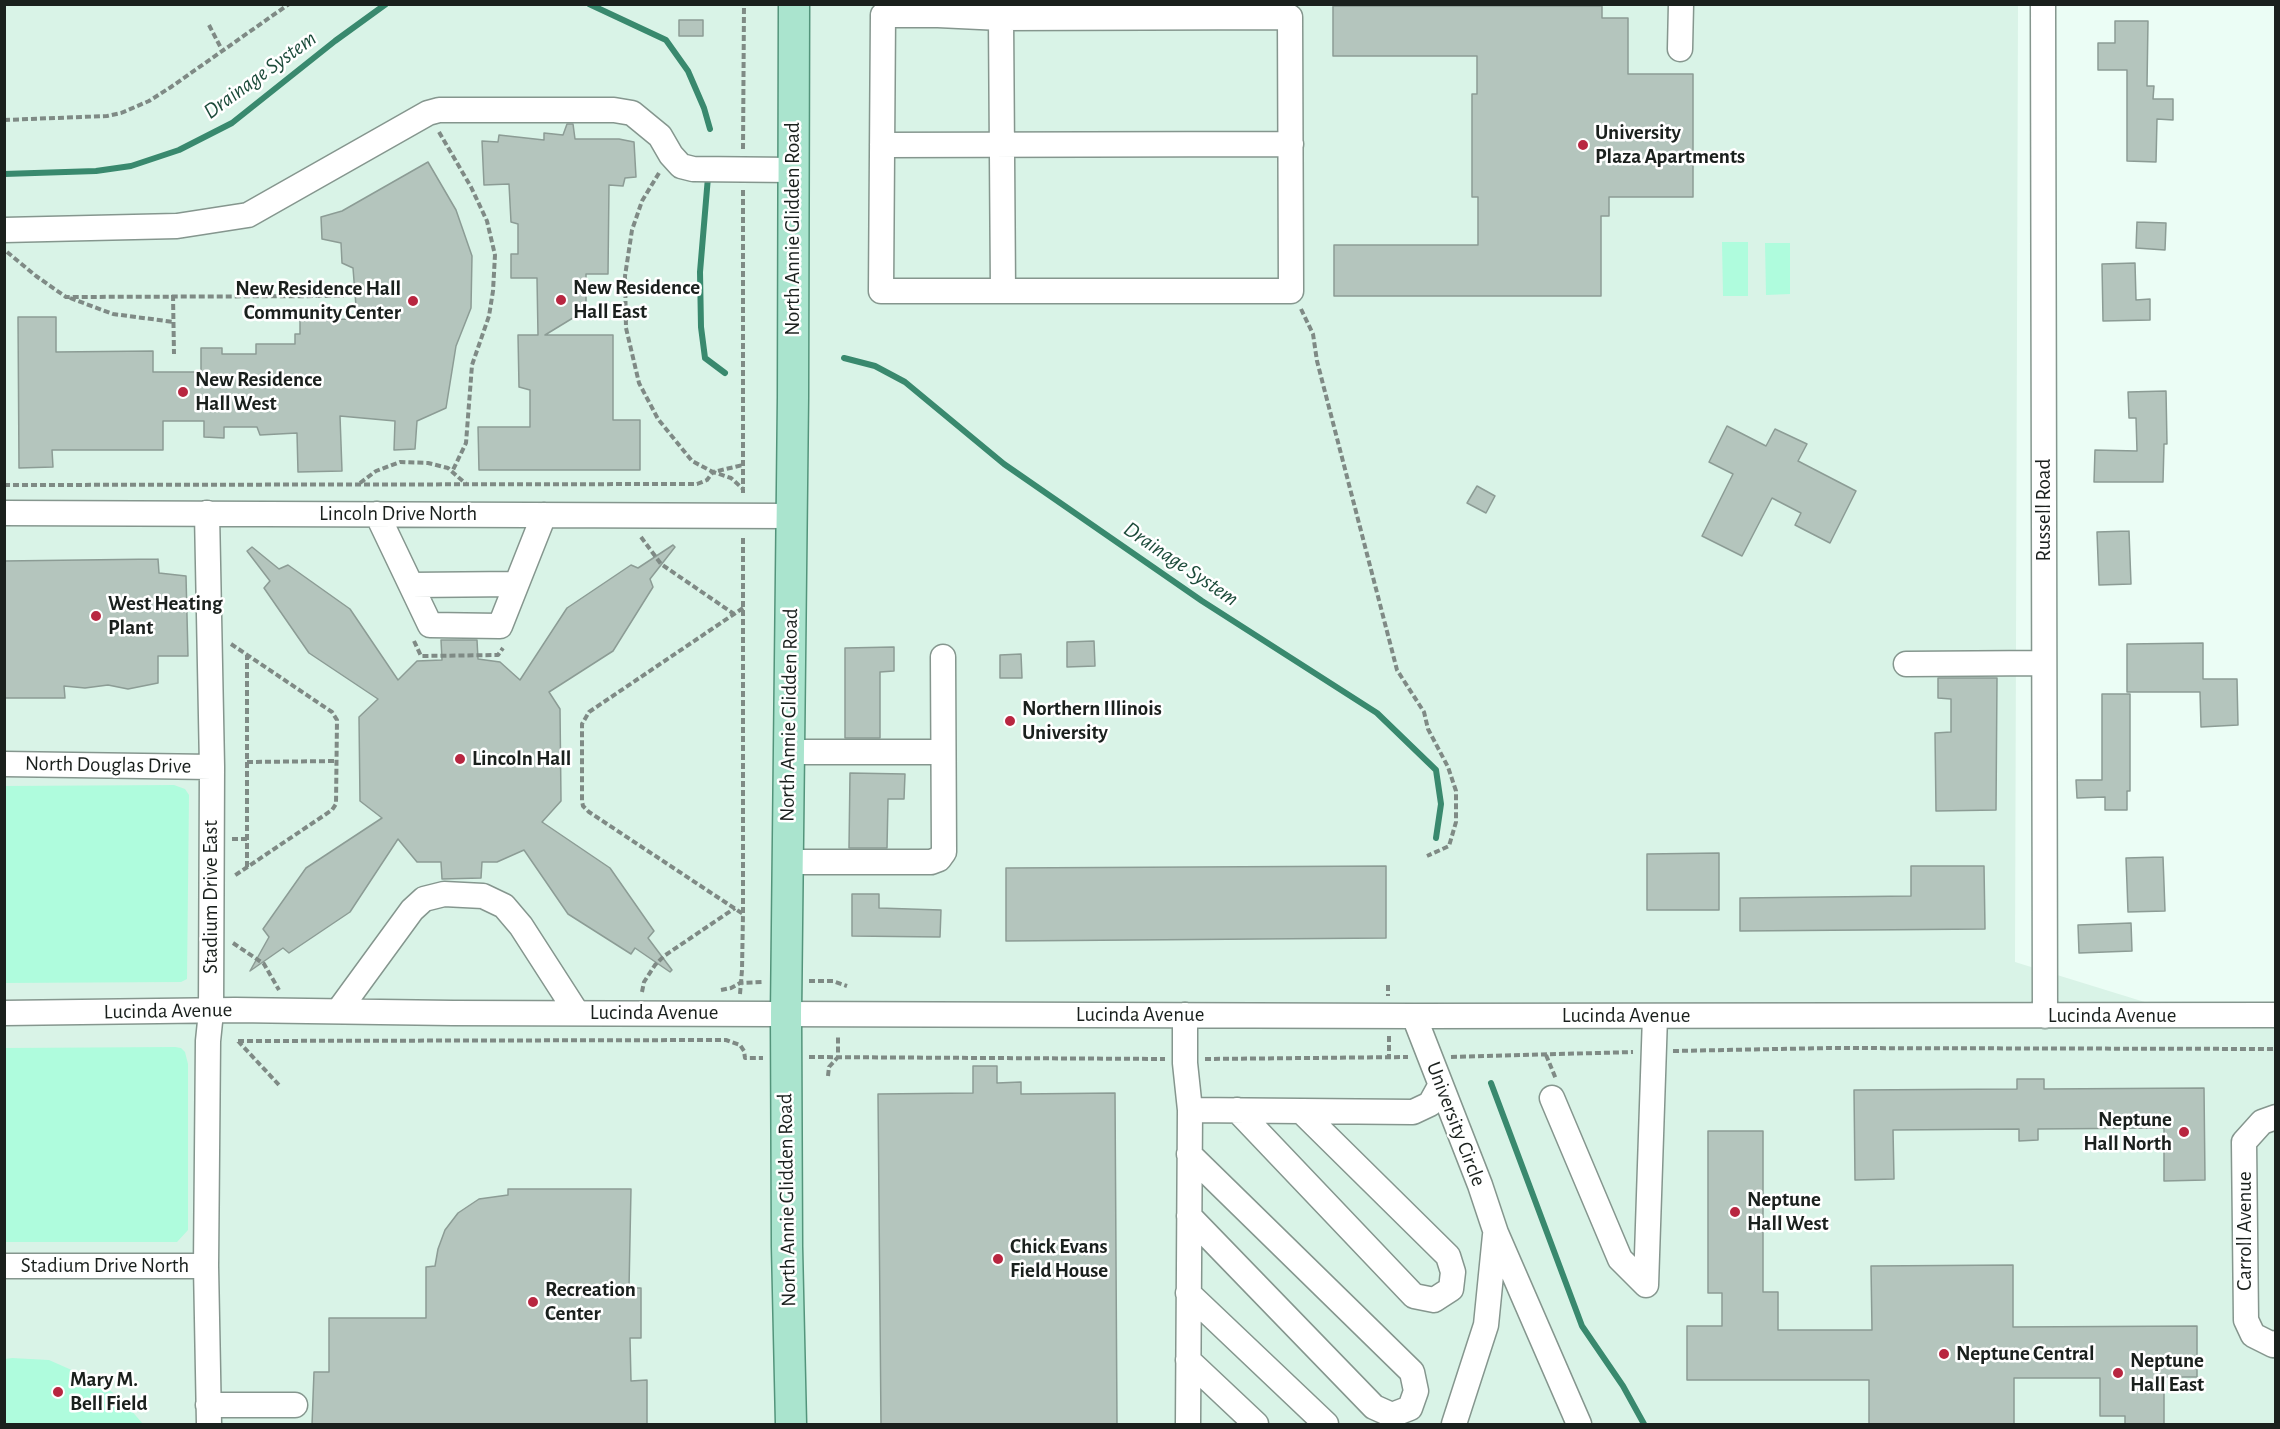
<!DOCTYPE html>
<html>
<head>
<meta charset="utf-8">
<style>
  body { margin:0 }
  #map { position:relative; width:2280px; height:1429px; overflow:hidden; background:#ebfdf5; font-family:"Alegreya Sans",sans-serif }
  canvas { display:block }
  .frame { position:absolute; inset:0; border:6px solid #1a201d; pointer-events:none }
</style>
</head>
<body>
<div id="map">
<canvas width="2280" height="1429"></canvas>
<div class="frame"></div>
</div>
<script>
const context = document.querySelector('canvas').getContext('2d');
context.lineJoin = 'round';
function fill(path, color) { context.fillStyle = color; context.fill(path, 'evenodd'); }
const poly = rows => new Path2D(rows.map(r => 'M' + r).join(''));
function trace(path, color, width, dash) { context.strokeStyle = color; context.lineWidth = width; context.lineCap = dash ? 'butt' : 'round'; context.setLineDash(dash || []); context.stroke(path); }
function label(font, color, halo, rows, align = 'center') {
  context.font = font + ' "Alegreya Sans",sans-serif'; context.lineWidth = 5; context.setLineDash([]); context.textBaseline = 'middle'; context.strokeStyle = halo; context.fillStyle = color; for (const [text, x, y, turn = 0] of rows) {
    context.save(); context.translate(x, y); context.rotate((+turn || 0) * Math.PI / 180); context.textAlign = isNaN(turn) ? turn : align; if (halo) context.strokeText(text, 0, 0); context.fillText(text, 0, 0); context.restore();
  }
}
const built = poly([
  [5,5,2018,5,2015,962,2190,1016,2275,1015,2275,1424,5,1424]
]);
const green = poly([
  [1722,242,1748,242,1748,296,1723,296],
  [1765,243,1790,243,1790,294,1766,295],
  [174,785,185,789,189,795,187,979,181,982,5,983,5,786],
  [175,1047,181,1048,185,1052,188,1064,188,1230,177,1242,5,1242,5,1048],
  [12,1358,49,1360,101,1383,123,1401,143,1424,5,1424,5,1359]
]);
const stream = poly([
  [589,4,666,40,688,71,704,108,710,129],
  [4,174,96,171,131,166,179,150,232,123,335,41,386,4],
  [708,177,700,272,701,327,705,358,725,373],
  [844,358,875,366,905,382,1004,464,1202,601,1377,713,1436,770,1441,804,1436,838],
  [1491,1083,1582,1326,1623,1386,1644,1424]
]);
const building = poly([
  [1333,6,1602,6,1602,18,1628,18,1628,74,1693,74,1693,197,1609,197,1609,216,1601,216,1601,296,1334,296,1334,245,1478,245,1478,197,1472,197,1472,94,1477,94,1477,56,1333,56,1333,6],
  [679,20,703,20,703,36,679,36,679,20],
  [2115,21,2148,21,2147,86,2154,86,2153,99,2173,99,2173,120,2157,119,2156,162,2127,161,2127,70,2098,70,2098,43,2115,43,2115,21],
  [567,124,573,124,575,139,619,139,634,142,636,177,625,178,623,186,609,185,608,274,586,274,586,310,545,335,613,335,613,420,640,420,640,470,479,470,478,427,530,427,530,390,519,387,518,335,538,335,537,278,511,278,511,254,518,254,518,224,511,222,509,184,484,185,482,141,498,142,499,135,544,140,544,133,563,135,567,124],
  [428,162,456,210,472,256,471,308,456,346,446,408,417,421,415,449,394,450,395,421,340,416,342,471,298,472,297,433,260,435,257,427,224,427,224,438,204,437,204,421,163,421,163,450,52,450,53,467,19,468,18,317,56,317,56,352,153,351,153,372,201,372,201,348,222,348,222,354,256,354,256,344,295,344,295,334,300,334,300,320,357,319,353,268,342,263,341,243,322,239,321,217,342,211,428,162],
  [2137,222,2166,223,2165,250,2136,248,2137,222],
  [2135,263,2136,300,2150,299,2150,320,2103,321,2102,264,2135,263],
  [2166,391,2167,444,2164,444,2163,482,2094,482,2095,450,2137,451,2136,418,2129,418,2128,392,2166,391],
  [1727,426,1766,446,1775,429,1807,444,1798,461,1856,491,1830,543,1795,525,1801,513,1772,498,1742,556,1702,536,1733,474,1709,462,1727,426],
  [1477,486,1495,496,1486,513,1467,503,1477,486],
  [2129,531,2131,584,2099,585,2097,532,2129,531],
  [673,545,675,547,650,579,653,587,613,651,549,692,560,709,561,801,542,822,610,868,654,931,648,938,672,970,670,972,635,948,631,954,568,914,524,850,497,862,482,862,481,878,442,879,441,862,417,862,398,839,350,912,289,953,283,948,250,971,269,937,263,929,306,868,382,818,360,801,359,717,378,699,309,653,264,588,270,581,247,551,252,547,279,569,288,565,350,609,398,680,417,661,442,660,441,640,477,640,478,659,500,662,520,680,567,608,631,565,638,568,673,545],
  [158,559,159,573,186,576,188,656,158,656,158,683,128,689,108,685,85,688,64,686,65,698,4,698,4,561,158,559],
  [1094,641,1095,666,1067,667,1067,642,1094,641],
  [2203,643,2203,679,2237,679,2238,725,2201,727,2200,692,2127,692,2127,644,2203,643],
  [894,647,894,671,880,672,880,738,845,738,845,648,894,647],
  [1021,654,1022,678,1000,678,1000,655,1021,654],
  [1938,678,1997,678,1996,810,1936,811,1935,733,1951,732,1951,699,1938,698,1938,678],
  [2102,694,2130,694,2130,791,2127,791,2127,810,2105,810,2105,797,2077,798,2076,780,2102,780,2102,694],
  [850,773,905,774,904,799,888,799,887,848,849,848,850,773],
  [1719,853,1719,910,1647,910,1647,854,1719,853],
  [2163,857,2165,911,2128,912,2126,858,2163,857],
  [1386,866,1386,938,1006,941,1006,868,1386,866],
  [1911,866,1984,866,1985,929,1740,931,1740,898,1911,896,1911,866],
  [852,894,879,894,879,908,941,910,940,937,852,936,852,894],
  [2131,923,2132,951,2079,953,2078,925,2131,923],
  [973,1066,997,1066,997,1083,1021,1082,1021,1094,1115,1093,1117,1425,881,1425,878,1094,973,1093,973,1066],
  [2017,1079,2044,1079,2044,1089,2204,1088,2205,1180,2164,1181,2164,1128,2038,1129,2038,1140,2019,1141,2019,1129,1893,1130,1894,1179,1855,1180,1854,1090,2017,1089,2017,1079],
  [1708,1131,1763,1131,1763,1292,1778,1292,1778,1330,1872,1330,1871,1266,2013,1265,2013,1327,2197,1326,2197,1377,2164,1377,2164,1425,2125,1425,2125,1416,2100,1416,2100,1378,2014,1378,2014,1425,1869,1425,1869,1380,1687,1380,1687,1326,1722,1326,1722,1293,1708,1293,1708,1131],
  [508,1189,631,1189,629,1288,641,1288,641,1338,630,1338,631,1381,647,1380,647,1425,312,1425,314,1372,329,1372,329,1318,426,1318,426,1267,435,1266,438,1249,445,1230,458,1213,479,1199,508,1195,508,1189]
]);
const path = poly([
  [209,25,222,50],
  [4,120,107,116,121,113,149,101,171,87,289,4],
  [439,132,471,187,487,221,495,255,493,291,489,316,472,365,466,443,452,472],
  [743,149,744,4],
  [659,173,642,201,632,230,625,276,626,328,639,383,658,419,692,461,713,472,743,465],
  [743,190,743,488],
  [7,252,36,276,66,297,344,296],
  [173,295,174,354],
  [70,298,113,314,174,322],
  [1301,309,1313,334,1317,361,1397,670,1424,712,1428,729,1448,767,1456,791,1456,822,1449,846,1427,856],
  [360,483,376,471,400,462,428,463,448,468,466,484],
  [4,485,697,484,707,480,713,472,731,478,743,489,743,496],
  [641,537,661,564,734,614],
  [743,608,589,712,582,724,582,801,583,806,589,812,743,914],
  [414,641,421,656,498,655,503,648],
  [231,644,332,712,337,720,336,804,332,810,234,876],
  [247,762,337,761],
  [232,839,247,839],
  [247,867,247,655],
  [233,943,264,964,279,990],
  [809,981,833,981,847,986],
  [1388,985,1388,996],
  [721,990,731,988,740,983,763,982],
  [642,992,644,982,655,965,664,956,735,908],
  [740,994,742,970,743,914,743,536],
  [1389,1036,1389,1057],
  [238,1041,726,1040,740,1045,744,1051,745,1058,763,1058],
  [238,1041,279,1085],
  [1673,1051,1830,1048,2276,1049],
  [1546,1055,1556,1079],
  [809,1057,1165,1059],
  [1451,1057,1633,1052],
  [1205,1059,1408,1057],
  [828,1076,829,1067,838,1057,838,1035]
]);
const minor = poly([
  [1001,4,1001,18,938,15,883,15,881,291,1291,291,1290,17,1001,18,1003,291],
  [2043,4,2045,1016],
  [1680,49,1681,4],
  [882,145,1291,144],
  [4,230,177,226,248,215,428,113,439,110,614,110,632,113,660,136,671,155,681,166,693,169,793,170],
  [4,513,791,516],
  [207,513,212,767,211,1012,208,1041,206,1266,209,1424],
  [377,514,430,625,500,626,544,515],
  [411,585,516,584],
  [1906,664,2044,663],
  [789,752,943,752],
  [4,764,212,767],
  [788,862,931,862,939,859,944,852,943,657],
  [339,1010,412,910,424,899,444,894,483,896,504,906,521,926,577,1013],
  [4,1013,235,1010,453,1013,1414,1016,2276,1015],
  [1185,1015,1185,1063,1190,1110,1188,1424],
  [1414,1016,1480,1185,1496,1233,1579,1424],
  [1552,1098,1620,1259,1646,1285,1655,1016],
  [1190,1110,1413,1112,1430,1104,1440,1086],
  [1237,1110,1414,1296,1434,1300,1451,1289,1453,1272,1448,1256,1301,1111],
  [2276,1117,2262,1122,2244,1142,2246,1320,2253,1335,2273,1345,2276,1343],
  [1189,1216,1374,1407,1392,1415,1410,1408,1416,1391,1412,1372,1189,1154],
  [4,1266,206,1266],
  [1188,1293,1326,1424],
  [1188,1360,1256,1424],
  [208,1405,295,1405],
  [1454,1424,1486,1325,1495,1235]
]);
const major = poly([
  [791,1424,787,1247,786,1013,793,398,794,4]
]);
const markers = [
  [1583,145,6,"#b82640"],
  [561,300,6,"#b82640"],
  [413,301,6,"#b82640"],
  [183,392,6,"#b82640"],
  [96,616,6,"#b82640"],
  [1010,721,6,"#b82640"],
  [460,759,6,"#b82640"],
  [2184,1132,6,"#b82640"],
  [1735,1212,6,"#b82640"],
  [998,1259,6,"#b82640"],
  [533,1302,6,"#b82640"],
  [1944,1354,6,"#b82640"],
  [2118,1373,6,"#b82640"],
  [58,1392,6,"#b82640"]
];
const poiNames = [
  ["University",1595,133],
  ["Plaza Apartments",1595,157],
  ["New Residence",573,288],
  ["Hall East",573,312],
  ["New Residence Hall",401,289,"right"],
  ["Community Center",401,313,"right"],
  ["New Residence",195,380],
  ["Hall West",195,404],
  ["West Heating",108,604],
  ["Plant",108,628],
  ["Northern Illinois",1022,709],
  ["University",1022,733],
  ["Lincoln Hall",472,759],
  ["Neptune",2172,1120,"right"],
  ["Hall North",2172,1144,"right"],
  ["Neptune",1747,1200],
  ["Hall West",1747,1224],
  ["Chick Evans",1010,1247],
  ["Field House",1010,1271],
  ["Recreation",545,1290],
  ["Center",545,1314],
  ["Neptune Central",1956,1354],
  ["Neptune",2130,1361],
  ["Hall East",2130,1385],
  ["Mary M.",70,1380],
  ["Bell Field",70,1404]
];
const streetNames = [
  ["North Annie Glidden Road",793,229,-90],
  ["Russell Road",2044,510,-90],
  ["Lincoln Drive North",398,514],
  ["North Annie Glidden Road",789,715,-89],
  ["North Douglas Drive",108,765,1],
  ["Stadium Drive East",211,897,-90],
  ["Lucinda Avenue",168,1011,-1],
  ["Lucinda Avenue",654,1013],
  ["Lucinda Avenue",1140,1015],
  ["Lucinda Avenue",1626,1016],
  ["Lucinda Avenue",2112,1016],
  ["University Circle",1456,1124,69],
  ["North Annie Glidden Road",787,1200,-91],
  ["Carroll Avenue",2245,1231,-90],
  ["Stadium Drive North",105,1266]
];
const waterNames = [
  ["Drainage System",260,75,-36],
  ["Drainage System",1181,564,34]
];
fill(built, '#d9f3e7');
fill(green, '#affcdd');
trace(stream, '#39896e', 6);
fill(building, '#b4c5bd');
trace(building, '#8c9c95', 1.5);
trace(minor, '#85968e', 27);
trace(major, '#53947b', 33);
trace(path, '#7f8a85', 4, [6, 3]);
trace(minor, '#fff', 24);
trace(major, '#aae4ce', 30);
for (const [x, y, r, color] of markers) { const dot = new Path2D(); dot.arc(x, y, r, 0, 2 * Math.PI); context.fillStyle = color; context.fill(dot); trace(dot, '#fff', 2); }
label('bold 21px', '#1a201d', '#fff', poiNames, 'left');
label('21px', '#1a201d', '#fff', streetNames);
label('italic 22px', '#1d4c3b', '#fff', waterNames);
</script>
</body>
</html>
